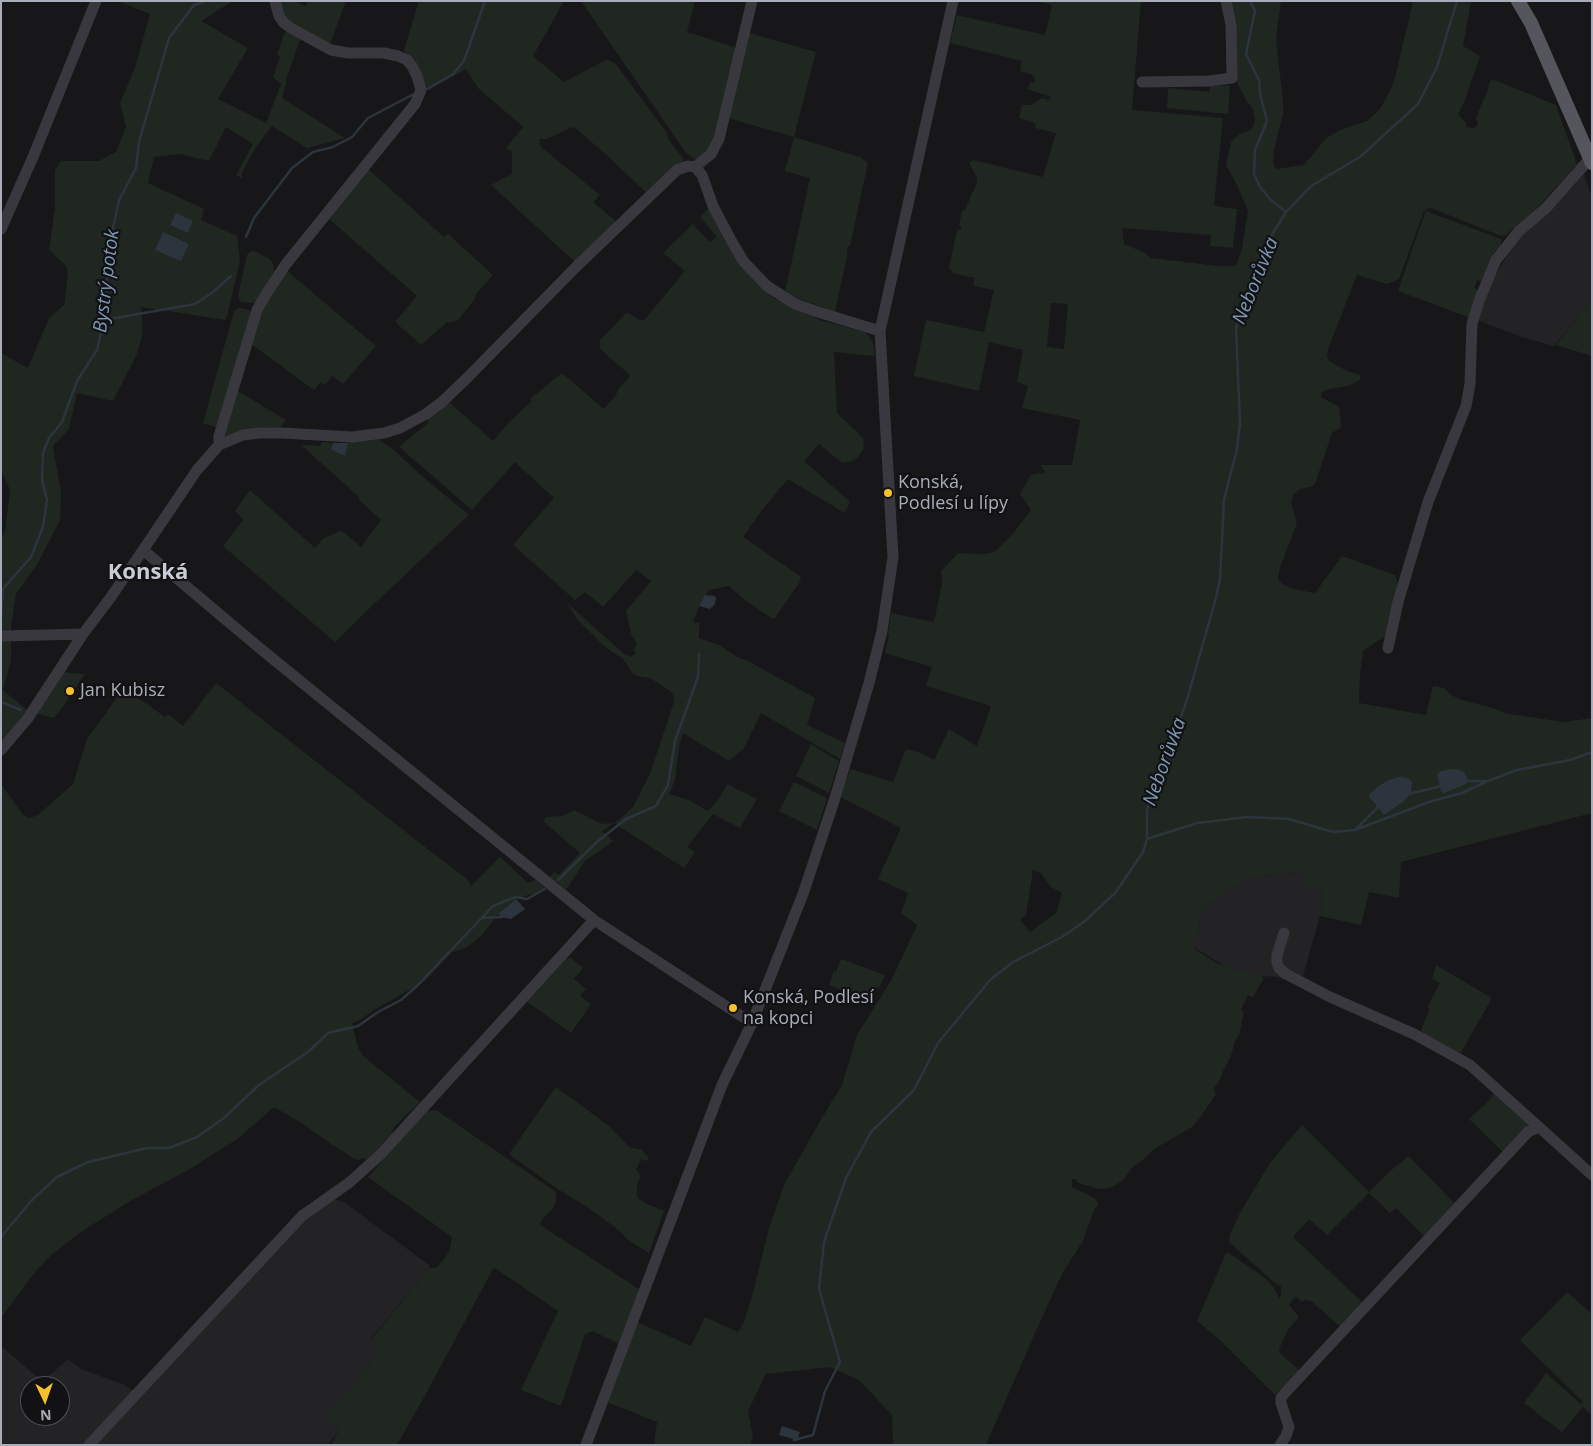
<!DOCTYPE html>
<html>
<head>
<meta charset="utf-8">
<style>
  body { margin:0 }
  #map { position:relative; width:1593px; height:1446px; overflow:hidden; background:#171719; font-family:"Open Sans",sans-serif }
  canvas { display:block }
  .frame { position:absolute; inset:0; border:2px solid #a9adb9; pointer-events:none }
  .north { position:absolute; left:20px; top:1376px; width:50px; height:50px; box-sizing:border-box; background:#121214; border:1px solid #4e5056; border-radius:50%; rotate:177deg; font-size:14px; font-weight:700; line-height:20px; text-align:center; color:#a9adb9 }
  .north::after { content:''; display:block; margin:auto; width:18px; height:22px; background:#f7c031; clip-path:polygon(50% 0,100% 100%,50% 72%,0 100%) }
</style>
</head>
<body>
<div id="map">
<canvas width="1593" height="1446"></canvas>
<div class="frame"></div>
<div class="north">N</div>
</div>
<script>
const context = document.querySelector('canvas').getContext('2d');
context.lineJoin = 'round';
function fill(path, color) { context.fillStyle = color; context.fill(path, 'evenodd'); }
const poly = rows => new Path2D(rows.map(r => 'M' + r).join(''));
function trace(path, color, width, dash) { context.strokeStyle = color; context.lineWidth = width; context.lineCap = dash ? 'butt' : 'round'; context.setLineDash(dash || []); context.stroke(path); }
function label(font, color, halo, rows, align = 'center') {
  context.font = font + ' "Open Sans",sans-serif'; context.lineWidth = 4.5; context.setLineDash([]); context.textBaseline = 'middle'; context.strokeStyle = halo; context.fillStyle = color; for (const [text, x, y, turn = 0] of rows) {
    context.save(); context.translate(x, y); context.rotate((+turn || 0) * Math.PI / 180); context.textAlign = isNaN(turn) ? turn : align; if (halo) context.strokeText(text, 0, 0); context.fillText(text, 0, 0); context.restore();
  }
}
const built = poly([
  [1584,174,1592,198,1592,301,1554,346,1522,337,1477,320,1493,279,1513,246,1527,231,1556,205],
  [1292,872,1306,875,1308,886,1323,889,1320,916,1300,986,1277,977,1262,976,1224,966,1194,947,1202,909,1249,878],
  [334,1199,344,1202,429,1265,429,1268,371,1339,383,1349,329,1416,341,1428,328,1445,1,1445,1,1346,36,1376,41,1377,50,1375,68,1359,81,1369,125,1385,140,1396,306,1217],
  [30,1386,60,1386,60,1416,30,1416]
]);
const green = poly([
  [118,1,233,1,201,21,248,48,218,99,266,123,281,84,273,77,280,57,277,54,284,34,287,31,301,37,287,77,286,85,282,98,345,138,307,148,272,126,256,147,242,172,242,178,236,175,253,144,226,127,209,161,180,154,154,157,148,183,204,209,201,220,237,236,240,261,226,320,141,307,143,332,137,354,113,401,77,393,69,429,53,446,61,493,60,520,38,563,16,594,11,627,11,661,3,690,27,710,1,743,1,538,5,531,10,490,1,470,1,353,28,368,49,318,64,305,68,273,66,266,49,250,55,208,55,170,61,161,99,161,116,152,126,127,120,103,135,68,150,14],
  [279,1,294,1,306,6,308,1,346,1,330,44,286,19],
  [419,1,564,1,533,56,564,82,604,61,608,60,615,63,667,133,668,139,682,157,684,162,647,193,603,152,574,127,570,128,547,139,539,139,541,147,600,195,593,202,617,222,575,262,491,185,512,174,512,152,506,148,523,127,478,88,466,69,429,90,424,85,414,64,416,62,406,55,404,50],
  [581,1,695,1,687,32,738,48,714,143,698,158,695,159,686,153],
  [1035,1,1141,1,1132,110,1223,118,1214,206,1237,209,1233,248,1210,246,1211,235,1122,228,1124,244,1143,252,1151,258,1218,266,1236,266,1242,248,1248,211,1237,185,1226,165,1231,142,1240,134,1251,130,1255,122,1253,109,1246,100,1237,83,1235,26,1230,1,1281,1,1276,38,1283,101,1283,114,1274,150,1273,164,1276,169,1304,165,1326,138,1340,130,1367,121,1380,109,1390,91,1396,74,1413,1,1471,1,1463,46,1480,56,1465,100,1458,114,1466,123,1466,126,1471,128,1475,128,1477,126,1478,123,1476,119,1478,112,1486,95,1489,88,1488,85,1492,79,1556,105,1577,164,1537,208,1506,235,1501,236,1431,208,1426,209,1424,211,1399,279,1387,284,1357,275,1328,349,1327,356,1329,361,1333,363,1347,371,1361,375,1360,380,1348,386,1328,389,1322,392,1321,397,1339,407,1341,427,1332,433,1315,484,1311,487,1300,489,1294,494,1291,502,1297,523,1280,568,1278,579,1282,584,1293,589,1315,593,1342,556,1395,575,1398,584,1386,635,1363,651,1360,673,1359,703,1426,715,1433,686,1444,688,1453,696,1461,700,1483,705,1509,714,1564,722,1592,718,1592,813,1401,862,1399,898,1369,892,1361,925,1320,916,1322,889,1308,886,1305,883,1306,875,1292,872,1249,878,1202,909,1194,948,1218,964,1262,976,1263,977,1263,980,1253,997,1248,995,1241,1010,1244,1012,1239,1036,1235,1041,1231,1056,1224,1069,1218,1083,1214,1088,1216,1094,1200,1118,1192,1127,1154,1149,1144,1159,1134,1166,1122,1181,1110,1188,1098,1189,1079,1183,1075,1179,1072,1179,1072,1187,1094,1198,1097,1201,1098,1205,1094,1210,1083,1241,1063,1272,1036,1331,986,1445,893,1445,892,1415,859,1380,829,1367,766,1374,748,1411,753,1436,750,1445,654,1445,657,1422,607,1402,637,1322,691,1346,705,1317,738,1332,744,1322,754,1289,769,1228,784,1185,820,1121,842,1085,857,1035,892,979,917,925,901,913,908,893,878,879,901,828,842,798,841,796,850,769,893,782,906,749,918,752,934,760,949,729,977,746,991,706,926,686,932,667,885,653,889,635,888,634,891,613,934,622,942,583,941,571,958,553,983,554,994,552,1012,535,1031,510,1020,494,1030,476,1034,474,1046,473,1040,465,1072,465,1080,420,1022,408,1028,386,1017,382,1023,350,989,342,979,391,914,376,926,320,984,332,994,290,973,286,975,278,953,273,949,267,957,230,961,230,961,226,959,225,962,211,965,210,977,182,977,178,969,163,973,160,1043,177,1056,133,1035,128,1036,125,1032,122,1019,118,1022,105,1031,105,1042,98,1048,100,1051,97,1028,89,1030,82,1034,83,1035,80,1033,75,1020,71,1022,61,950,43,957,15,1045,35,1052,5],
  [1051,303,1068,304,1064,349,1047,347],
  [1388,780,1384,815,1369,797,1377,787],
  [1033,870,1041,873,1051,887,1062,893,1056,913,1030,932,1020,920,1026,915],
  [749,33,816,52,794,137,860,157,868,163,850,246,848,246,847,251,848,252,835,312,794,297,785,292,810,178,785,171,794,137,728,118],
  [1210,85,1230,86,1228,114,1167,108,1168,88,1210,92],
  [367,168,444,237,448,234,493,275,476,294,474,300,458,320,453,322,447,322,421,345,395,322,417,296,328,218],
  [710,207,724,240,742,266,773,298,822,321,832,323,864,332,869,336,873,343,875,356,834,352,837,413,863,438,864,446,863,450,857,458,852,461,842,463,819,444,804,461,850,502,845,513,788,479,762,510,743,537,800,576,801,578,799,583,775,618,773,619,746,601,729,586,709,590,699,606,693,622,699,623,699,638,721,646,737,657,748,661,815,698,807,725,845,743,840,759,761,713,744,748,729,761,683,733,679,746,675,780,669,794,689,800,708,811,718,800,727,784,757,799,740,828,713,814,687,847,695,852,684,868,614,823,602,831,613,841,585,861,566,890,550,877,554,872,559,875,580,853,543,821,546,817,562,816,575,810,597,822,604,824,614,823,621,818,633,807,650,774,674,702,673,694,670,691,650,678,637,676,633,674,623,659,604,646,578,620,566,602,624,654,631,657,636,653,633,650,637,645,631,634,626,611,651,581,636,570,603,607,585,592,575,600,513,545,554,498,515,462,472,510,399,447,428,423,428,420,425,418,445,403,450,403,493,441,510,421,532,401,530,399,562,373,604,409,616,395,618,389,629,378,629,374,600,349,600,340,626,313,630,314,640,320,644,320,685,271,663,253,693,224,710,242,717,237,700,217],
  [1426,211,1501,239,1501,245,1493,254,1484,282,1477,280,1474,288,1481,291,1471,318,1398,291,1417,235],
  [251,251,256,252,268,258,272,262,274,267,274,272,255,303,241,302,239,299,238,295,247,255],
  [286,270,376,346,343,384,332,376,325,385,321,382,314,390,251,344,261,312],
  [1592,301,1592,356,1556,345,1580,315],
  [239,308,246,309,251,312,218,428,203,423,234,311],
  [236,390,286,420,280,428,266,427,246,430,225,438,222,435],
  [378,439,393,449,416,471,469,515,376,602,335,642,336,643,223,546,243,520,235,511,250,490,315,548,324,538,340,531,345,533,361,547,381,520,360,501,358,496,301,445,320,446,322,442,333,443,331,450,345,456,348,441],
  [63,672,85,674,62,708,54,718,35,713],
  [216,683,416,840,468,880,471,886,500,857,528,883,536,880,546,889,536,894,528,895,516,899,498,914,483,934,466,948,452,952,425,981,374,1010,360,1020,352,1023,358,1047,363,1056,420,1102,394,1127,392,1133,367,1161,364,1158,358,1160,353,1158,343,1151,332,1145,305,1125,274,1107,236,1140,188,1170,130,1201,78,1234,63,1246,51,1255,35,1272,1,1318,1,784,23,815,29,818,38,815,73,784,87,739,124,688,165,717,168,714,183,726],
  [811,744,839,761,829,793,796,776],
  [794,782,827,798,817,830,779,811],
  [571,958,583,968,574,979,586,989,580,996,591,1004,571,1033,527,1002,566,959],
  [841,959,885,975,879,987,871,993,872,1001,871,1002,829,985,834,971,836,972],
  [1436,965,1492,998,1460,1054,1421,1033,1421,1030,1429,1011,1428,1006,1440,983,1432,979],
  [556,1087,609,1126,629,1147,642,1150,649,1158,647,1161,641,1159,636,1170,641,1175,637,1184,637,1195,639,1199,647,1204,664,1211,649,1253,628,1240,620,1231,587,1207,556,1188,509,1154],
  [1495,1092,1529,1122,1528,1126,1504,1153,1469,1119,1488,1102],
  [436,1110,552,1189,556,1193,556,1202,552,1210,544,1217,540,1225,639,1289,619,1344,593,1331,585,1334,561,1406,521,1390,558,1311,495,1268,493,1269,422,1401,397,1445,331,1445,340,1428,328,1417,382,1350,371,1340,429,1268,436,1268,446,1257,450,1248,452,1237,368,1177,426,1111],
  [1302,1125,1369,1192,1390,1171,1409,1156,1454,1203,1424,1236,1396,1208,1390,1213,1369,1193,1327,1235,1309,1219,1293,1237,1365,1305,1343,1329,1311,1301,1306,1300,1301,1302,1298,1298,1295,1297,1292,1300,1289,1305,1299,1317,1289,1328,1279,1349,1280,1353,1300,1371,1275,1395,1221,1341,1197,1321,1226,1253,1229,1253,1266,1279,1274,1288,1279,1298,1281,1297,1281,1286,1274,1282,1229,1242,1230,1234,1240,1213,1270,1163],
  [1567,1292,1592,1314,1592,1415,1583,1407,1562,1432,1524,1403,1546,1373,1581,1404,1583,1402,1520,1340]
]);
const water = poly([
  [176,213,193,221,188,233,170,225],
  [163,232,189,244,181,261,155,250],
  [333,443,348,443,345,456,331,450],
  [705,595,715,596,716,599,715,604,710,609,699,606],
  [1453,769,1460,770,1464,772,1468,780,1466,784,1444,793,1441,792,1437,774,1441,771],
  [1399,777,1407,778,1412,782,1411,793,1404,801,1384,815,1369,797,1369,795,1377,787,1388,780],
  [516,899,525,909,511,919,501,917,498,914],
  [782,1426,800,1432,797,1440,779,1435]
]);
const stream = poly([
  [427,89,453,74,464,61,485,1],
  [1286,212,1311,186,1360,157,1418,104,1437,67,1457,1],
  [246,237,254,218,292,168,313,152,333,147,352,137,368,118,414,94],
  [104,320,195,304,213,292,231,276],
  [1,616,3,589,31,557,43,527,47,500,42,480,43,453,49,438,62,422,77,381,97,350,104,320,110,242,119,200,136,168,139,142,169,38,194,5,205,1],
  [1,702,21,710],
  [1464,781,1486,781],
  [1408,794,1442,786],
  [1356,829,1378,807],
  [1147,839,1197,823,1247,817,1289,819,1333,832,1355,830,1429,802,1462,793,1488,781,1517,770,1570,760,1592,752],
  [558,880,598,841,626,819,656,806,668,785,675,741,698,677,699,654],
  [482,918,501,917,504,916],
  [1,1237,32,1200,57,1177,88,1162,147,1148,169,1148,197,1137,224,1118,259,1085,308,1052,328,1033,358,1026,378,1012,401,1000,417,986,493,906,515,897,527,899,545,889],
  [794,1440,813,1435,825,1391,840,1362,819,1289,824,1242,846,1178,871,1132,914,1090,938,1043,990,980,1013,962,1062,937,1085,921,1116,892,1143,852,1147,839,1147,810,1186,703,1216,598,1220,579,1224,500,1237,449,1240,423,1236,329,1241,308,1256,270,1270,238,1286,212,1270,199,1260,187,1254,174,1255,150,1267,121,1260,94,1259,80,1246,54,1255,11,1250,1]
]);
const minor = poly([
  [1142,82,1209,81,1232,78,1231,25,1226,1],
  [695,167,711,154,719,139,752,1],
  [1,229,33,157,96,1],
  [219,445,219,436,257,310,268,291,286,264,415,104,421,90,417,76,412,66,407,60,398,56,384,53,348,53,331,50,291,28,284,23,279,16,275,1],
  [143,550,197,470,219,445,243,435,259,433,282,433,353,437,367,435,384,433,400,428,426,414,442,402,468,377,577,266,677,170,688,166,695,167,702,175,713,206,732,242,744,262,767,286,795,304,818,312,880,331],
  [1,636,83,634,111,597,143,550,262,650,594,920,752,1023],
  [1388,648,1398,602,1428,502,1466,406,1470,384,1472,324,1479,301,1496,260,1519,231,1546,208,1586,163,1592,154],
  [1,750,28,718,83,634],
  [1284,933,1277,955,1277,963,1279,968,1286,974,1330,997,1414,1034,1470,1065,1539,1127],
  [89,1445,302,1216,350,1182,380,1155,594,920],
  [586,1445,722,1085,752,1023,803,894,835,798,869,683,882,631,893,557,880,331,953,1],
  [1280,1445,1286,1436,1289,1427,1281,1403,1281,1398,1284,1394,1528,1132,1539,1127,1592,1175]
]);
const major = poly([
  [1518,1,1531,23,1592,163]
]);
const markers = [
  [888,493,5,"#f7c031"],
  [70,691,5,"#f7c031"],
  [733,1008,5,"#f7c031"]
];
const poiNames = [
  ["Konská,",898,483],
  ["Podlesí u lípy",898,504],
  ["Jan Kubisz",80,691],
  ["Konská, Podlesí",743,998],
  ["na kopci",743,1019]
];
const waterNames = [
  ["Bystrý potok",107,281,-83],
  ["Neborůvka",1256,281,-68],
  ["Neborůvka",1165,762,-70]
];
const districtNames = [
  ["Konská",148,573]
];
fill(built, '#232326');
fill(green, '#1f2720');
fill(water, '#2c353e');
trace(stream, '#2c353e', 2.5);
trace(minor, '#38383e', 11);
trace(major, '#54555d', 14);
for (const [x, y, r, color] of markers) { const dot = new Path2D(); dot.arc(x, y, r, 0, 2 * Math.PI); context.fillStyle = color; context.fill(dot); trace(dot, '#121214', 2); }
label('18px', '#a9adb9', '#121214', poiNames, 'left');
label('italic 19px', '#7f98b5', '#121214', waterNames);
label('bold 22px', '#caccd5', '#121214', districtNames);
</script>
</body>
</html>
